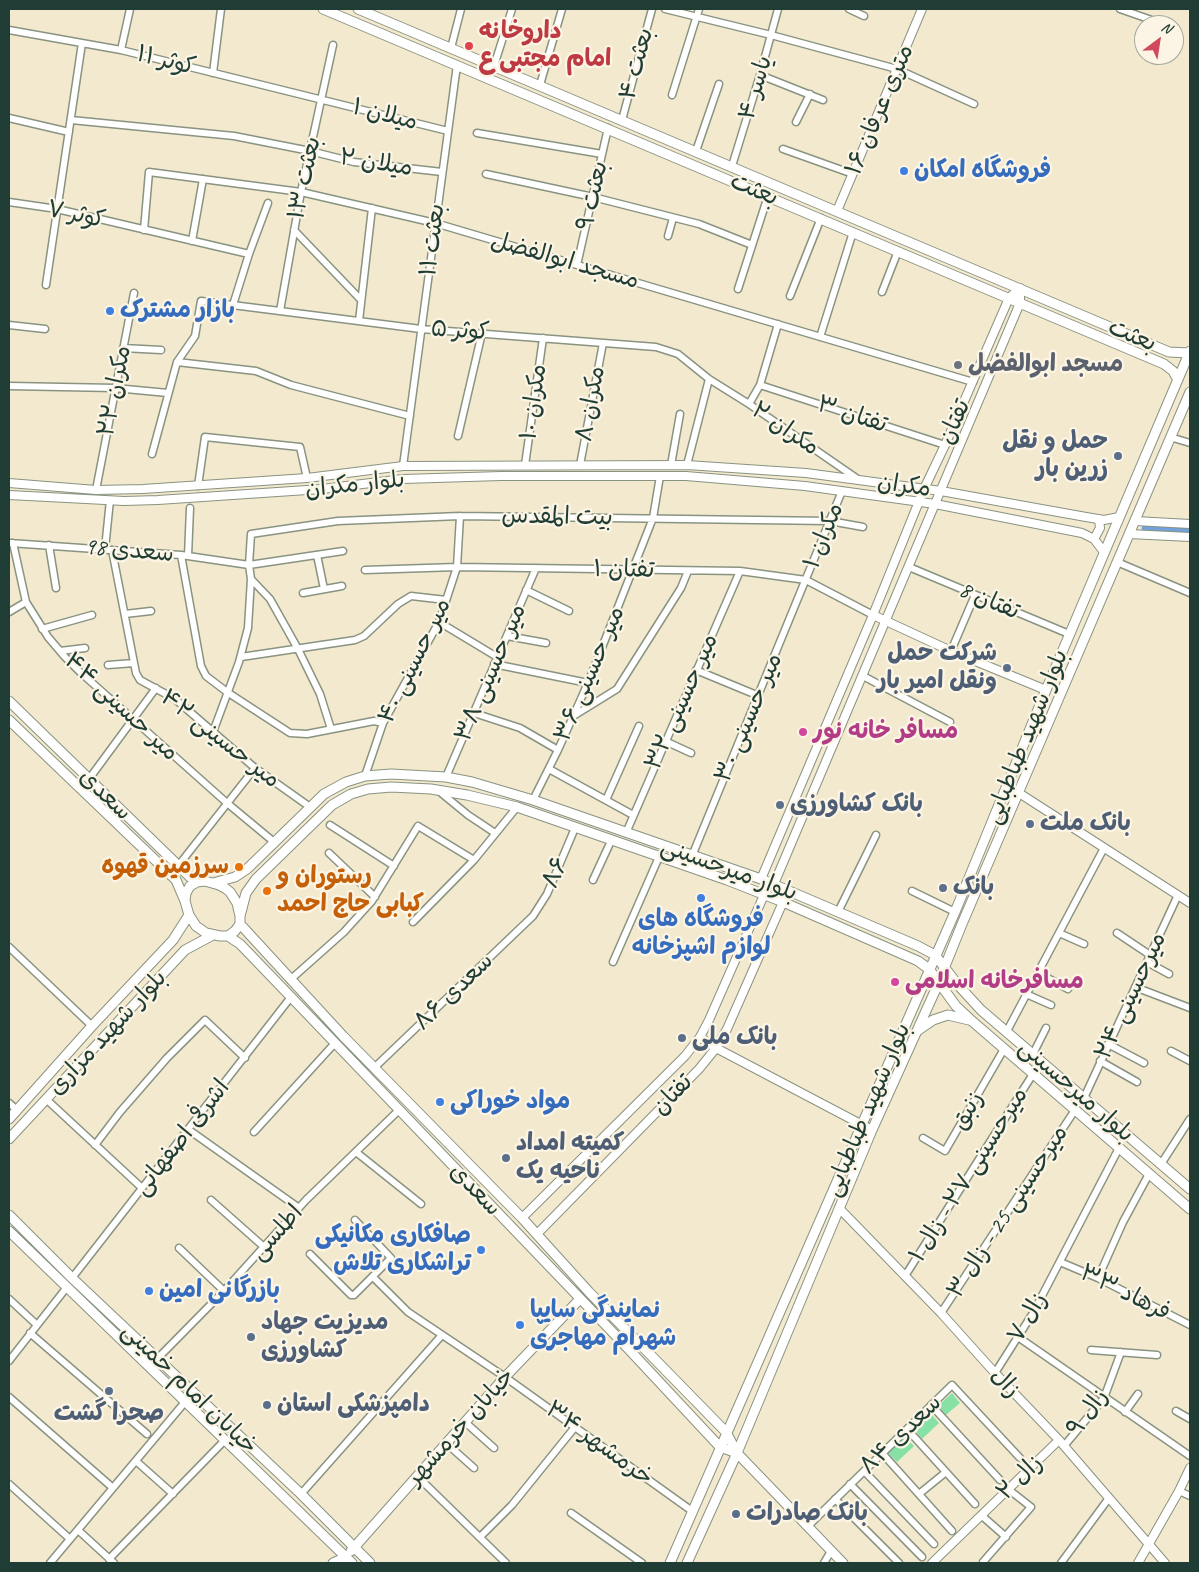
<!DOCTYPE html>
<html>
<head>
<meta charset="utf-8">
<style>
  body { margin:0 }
  #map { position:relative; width:1199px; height:1572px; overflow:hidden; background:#f3e9ce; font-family:Caveat,sans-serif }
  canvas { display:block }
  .frame { position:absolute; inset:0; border:10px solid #1f3d34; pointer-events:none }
  .north { position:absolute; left:1134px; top:15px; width:50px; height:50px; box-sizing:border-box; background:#fcf5e5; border:1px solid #a4ab9e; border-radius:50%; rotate:31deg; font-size:14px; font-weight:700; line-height:20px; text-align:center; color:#1f3d34 }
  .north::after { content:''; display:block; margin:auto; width:18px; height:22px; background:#d1495b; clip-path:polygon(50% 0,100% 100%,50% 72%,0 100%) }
</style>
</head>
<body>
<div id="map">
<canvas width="1199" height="1572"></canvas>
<div class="frame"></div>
<div class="north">N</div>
</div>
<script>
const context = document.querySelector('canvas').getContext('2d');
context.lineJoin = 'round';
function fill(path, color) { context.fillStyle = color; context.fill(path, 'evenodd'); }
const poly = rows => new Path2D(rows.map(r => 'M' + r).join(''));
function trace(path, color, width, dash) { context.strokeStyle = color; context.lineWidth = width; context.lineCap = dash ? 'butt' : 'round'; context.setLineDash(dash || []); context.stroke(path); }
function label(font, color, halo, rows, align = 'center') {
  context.font = font + ' Caveat,"Playpen Sans Arabic",sans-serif'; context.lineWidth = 4.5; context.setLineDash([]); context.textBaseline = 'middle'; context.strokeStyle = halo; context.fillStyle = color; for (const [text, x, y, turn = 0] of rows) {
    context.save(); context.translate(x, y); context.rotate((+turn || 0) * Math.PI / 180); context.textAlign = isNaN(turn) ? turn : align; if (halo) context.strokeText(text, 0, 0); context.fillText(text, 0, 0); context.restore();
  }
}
const green = poly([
  [952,1393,960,1403,946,1415,938,1406],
  [930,1413,939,1423,922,1439,914,1429],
  [905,1437,914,1446,897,1462,888,1453]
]);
const canal = poly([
  [1146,529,1190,532]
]);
const minor = poly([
  [665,9,771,35,897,69,974,104],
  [849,9,864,16],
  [1120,9,1163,24],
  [9,30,121,50,448,131],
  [451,48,461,9],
  [121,50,130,9],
  [494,66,512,9],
  [213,73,221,9],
  [760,75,823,100],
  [540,85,562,9],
  [672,95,699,9],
  [9,118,69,132],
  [71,120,234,136,310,151,354,162,442,172],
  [622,120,652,9],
  [796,122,810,94],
  [477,133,602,154],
  [783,149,853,174],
  [696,151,719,84],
  [732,166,760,75,778,9],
  [486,174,593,197,699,224,752,245],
  [9,202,57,209,249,254],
  [144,230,149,172,301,192,435,223,973,382],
  [294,230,361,300],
  [668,236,673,218],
  [192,241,203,179],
  [577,265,608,128],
  [46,285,82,43],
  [738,289,768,196],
  [882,292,898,251],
  [790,296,821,218],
  [233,305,249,254,268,203],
  [280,311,301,192,333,45],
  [359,321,372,208],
  [9,325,45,329],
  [820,337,853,232],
  [123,348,161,350],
  [177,362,256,371,291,385,410,416],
  [760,385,945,445],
  [9,386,115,388,168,393],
  [749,404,760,385,778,324],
  [458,436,482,333],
  [1170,437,1190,443],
  [152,454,177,362,195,336,201,301,421,329,656,347,678,354,709,379,749,404,859,480],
  [525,465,543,338],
  [580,465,603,343],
  [671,465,680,414],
  [687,465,709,379],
  [403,466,457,65],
  [198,486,205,437,300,447,307,478],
  [96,490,134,293],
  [10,543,181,555,249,565,343,551],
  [13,543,26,602,48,637,65,657,80,672,227,803,274,842],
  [49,545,56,588],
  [105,549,110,500],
  [112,550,136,673,140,680,175,699,255,768,310,807],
  [181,555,201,666,206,676,227,692,290,733,307,734,374,721,383,723],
  [317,555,324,589],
  [188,556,190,508],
  [1117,562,1190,593],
  [909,567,1069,634],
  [365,570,457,567,740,571,806,580,873,615],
  [251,579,270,599,298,649,320,694,331,729],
  [526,590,569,611],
  [303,593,342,586],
  [9,612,26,602],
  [125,614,151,611],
  [439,622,497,657],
  [42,629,92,615],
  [507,636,546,643],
  [60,651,85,648],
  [951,651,975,595],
  [241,657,355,640,364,636,398,604,411,596,446,600],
  [494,664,588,683],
  [108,665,134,663],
  [696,670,759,696],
  [863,676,950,722],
  [474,713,520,728,558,750],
  [575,715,617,689,681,588,688,571],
  [213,732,239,662,248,628,251,579,249,565,251,534,338,521,460,516,830,521,863,527],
  [665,741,691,753],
  [549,769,633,815],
  [365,776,383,723,439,622,457,567,460,516],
  [446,777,536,568],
  [89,779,156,688],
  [440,792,468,815,495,833],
  [533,800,558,750,588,683,653,518,660,476],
  [606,800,639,726],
  [330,825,394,866],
  [626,833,740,571],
  [329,853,375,897],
  [692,856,842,491],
  [178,866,255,768],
  [593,880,611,841],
  [912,891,955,912],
  [838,912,876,835],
  [413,922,474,860,517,807],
  [1059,933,1084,944],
  [1117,933,1150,955],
  [9,947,92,1026],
  [613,962,659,857],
  [1147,962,1169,974],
  [1038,973,1068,989],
  [290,980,344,932,372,901,418,826,474,860],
  [1135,987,1190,1008],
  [1026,994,1051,1005],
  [1007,1031,1104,848],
  [1108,1044,1144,1063],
  [1171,1051,1190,1061],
  [1033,1054,1046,1028],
  [1100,1061,1137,1082],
  [374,1068,533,916,547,894,575,828],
  [1084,1098,1178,895],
  [46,1099,142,1188],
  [9,1103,17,1110],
  [189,1130,299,1208],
  [254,1132,335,1043],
  [923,1138,945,1151,1004,1049],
  [95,1145,120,1112,167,1058,205,1020,245,1058],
  [356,1152,421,1204],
  [1161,1164,1190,1119],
  [211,1200,264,1247],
  [179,1248,224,1291],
  [310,1254,351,1295,354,1295,391,1258,355,1220],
  [1060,1262,1098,1278,1190,1325],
  [905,1276,1033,1074],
  [373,1277,408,1312,505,1377,692,1511],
  [72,1278,291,997],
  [1098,1278,1123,1222,1149,1174],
  [9,1299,37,1325],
  [941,1313,1075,1110],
  [30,1333,147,1434],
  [1018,1337,1190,1456],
  [1091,1350,1157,1355],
  [158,1358,224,1291,306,1200,399,1110],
  [9,1361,67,1287],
  [995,1373,1033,1313,1119,1148],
  [9,1397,113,1488],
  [931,1405,1000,1480],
  [1176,1411,1190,1419],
  [1125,1412,1138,1394],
  [465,1422,494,1448],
  [907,1429,975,1504],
  [446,1443,474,1468],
  [1064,1446,1104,1398,1121,1352],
  [882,1453,952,1531],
  [136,1461,173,1494],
  [864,1471,934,1544],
  [417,1476,506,1563],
  [9,1484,70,1539],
  [850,1484,922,1557],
  [1179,1491,1190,1496],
  [301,1494,442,1335],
  [919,1494,946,1472],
  [835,1499,899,1563],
  [571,1513,642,1563],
  [981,1515,1006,1537],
  [808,1526,952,1385,1020,1458],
  [78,1530,114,1563],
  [480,1537,512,1505,575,1427],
  [109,1559,225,1440],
  [983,1562,1031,1507,1008,1489],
  [50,1563,185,1402],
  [824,1563,831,1551],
  [1061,1563,1109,1498]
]);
const tertiary = poly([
  [837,211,922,9],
  [9,483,96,490,143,489,307,478,403,466,687,465,806,473,941,491,1086,517,1104,520,1119,517],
  [9,495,124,501,158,500,322,489,403,479,501,476,686,476,805,486,935,504,1082,533,1094,539,1104,552],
  [1135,521,1190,524],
  [1129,534,1190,537],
  [1094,539,1100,528,1099,519],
  [873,615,951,651,1046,690],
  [1019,793,1190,903],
  [761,879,873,615,924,489,945,445,1009,298,1020,288],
  [774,884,1020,303,1020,288],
  [700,1037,716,1048,872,1130],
  [839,1208,941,1313,995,1373,1059,1440,1165,1563],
  [522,1218,685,1056,700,1037,709,1020,764,895],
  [537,1234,699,1069,716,1048,727,1029,783,902],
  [932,1563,1059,1440],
  [1138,1563,1179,1491,1190,1468]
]);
const secondary = poly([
  [323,9,1164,364,1173,371,1178,380],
  [358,9,1169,352,1189,353],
  [9,701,190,877,205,881],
  [9,720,176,880,185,901],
  [205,881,219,885,225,888,230,892,237,903,240,916,240,924,235,931,228,936,220,936,206,933,196,926,189,915,185,901,186,893,190,886,197,882,205,881],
  [213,883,235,877,247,869,324,794,346,782,365,776,391,774,446,777,472,782,533,800,761,879,918,946,935,955,958,985,981,1010,1190,1189],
  [240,916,246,893,256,879,332,805,351,794,368,789,391,787,431,789,467,795,517,807,727,880,783,902,918,961,929,969,956,1006,972,1021,1190,1209],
  [240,924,343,1036,522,1218,589,1292,726,1432,737,1453,843,1563],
  [228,936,240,944,291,997,621,1341,720,1447,737,1453],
  [917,1031,933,1020,948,1015,969,1020],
  [9,1119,92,1026,173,940,189,915],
  [9,1139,185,950,213,935],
  [9,1215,72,1278,301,1494,370,1563],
  [9,1231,352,1563],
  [351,1551,505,1377,580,1299],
  [333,1563,346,1557,344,1561],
  [670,1563,955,912,1046,690,1190,351],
  [687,1563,737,1453,872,1130,935,991,962,924,1190,392]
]);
const markers = [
  [469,46,5,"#e0444e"],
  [904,171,5,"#3f7fe0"],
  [110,311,5,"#3f7fe0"],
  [958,365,5,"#6b7280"],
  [1118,456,5,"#5c6f8a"],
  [1007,668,5,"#5c6f8a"],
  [803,732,5,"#d1479c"],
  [780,805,5,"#5c6f8a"],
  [1030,824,5,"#5c6f8a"],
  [239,867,5,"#e8710a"],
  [943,888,5,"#5c6f8a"],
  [267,891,5,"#e8710a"],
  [701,898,5,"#3f7fe0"],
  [895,982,5,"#d1479c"],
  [682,1038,5,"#5c6f8a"],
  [440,1102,5,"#3f7fe0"],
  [506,1158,5,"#5c6f8a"],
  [481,1250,5,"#3f7fe0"],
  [149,1291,5,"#3f7fe0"],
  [520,1325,5,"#3f7fe0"],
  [251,1337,5,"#5c6f8a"],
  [109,1391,5,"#5c6f8a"],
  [267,1405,5,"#5c6f8a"],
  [736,1514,5,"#5c6f8a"]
];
const healthNames = [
  ["داروخانه",479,32],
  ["امام مجتبی ع",479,60]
];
const streetNames = [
  ["کوثر ۱۱",166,61,14],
  ["بعثت ۴",637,64,-75],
  ["یاسر ۴",756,88,-73],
  ["۱۶ متری عرفان",880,110,-67],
  ["میلان ۱",385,115,14],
  ["میلان ۲",376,163,9],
  ["بعثت ۱۳",305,178,-78],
  ["بعثت",754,190,23],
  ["بعثت ۹",593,196,-77],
  ["کوثر ۷",76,215,12],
  ["بعثت ۱۱",433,240,-83],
  ["مسجد ابوالفضل",565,261,16],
  ["کوثر ۵",460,331,4],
  ["بعثت",1132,336,23],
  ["مکران ۲۲",115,391,-79],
  ["مکران ۱۰",534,402,-82],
  ["مکران ۸",591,404,-80],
  ["تفتان ۳",852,415,18],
  ["تفتان",955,422,-66],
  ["مکران ۲",785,429,34],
  ["بلوار مکران",355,485,-6],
  ["مکران",904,486,8],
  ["بیت المقدس",557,517,1],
  ["مکران ۱",824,536,-68],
  ["سعدی 98",129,551,5],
  ["تفتان ۱",624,570,1],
  ["تفتان 8",989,601,23],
  ["میر حسینی ۴۰",415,661,-64],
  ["میر حسینی ۳۸",491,673,-67],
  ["میر حسینی ۳۶",590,674,-67],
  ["میر حسینی ۳۲",682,702,-66],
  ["میر حسینی ۴۴",121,707,43],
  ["میر حسینی ۳۰",749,718,-67],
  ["بلوار شهید طباطبایی",1027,737,-68],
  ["میر حسینی ۴۲",220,739,38],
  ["سعدی",105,795,44],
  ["بلوار میرحسینی",729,870,20],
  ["۸۶",556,873,-66],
  ["سعدی ۸۶",454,992,-44],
  ["میرحسینی ۲۴",1131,996,-65],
  ["بلوار شهید مزاری",108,1033,-47],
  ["بلوار میرحسینی",1076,1091,41],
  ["تفتان",673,1095,-46],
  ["بلوار شهید طباطبایی",868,1110,-67],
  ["زنبق",968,1111,-60],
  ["اشرفی اصفهانی",182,1138,-52],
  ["میرحسینی ۲۷ - زال ۱",969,1175,-58],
  ["سعدی",475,1190,46],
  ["میرحسینی 25 - زال ۳",1008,1212,-57],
  ["اطلسی",277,1233,-48],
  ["فرهاد ۳۳",1125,1293,26],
  ["زال ۷",1028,1318,-59],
  ["زال",1005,1383,47],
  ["خیابان امام خمینی",189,1389,44],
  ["زال ۹",1088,1413,-54],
  ["خیابان خرمشهر",461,1427,-48],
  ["سعدی ۸۴",901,1435,-44],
  ["خرمشهر ۳۴",599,1444,36],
  ["زال ۲",1020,1478,-44]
];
const shopNames = [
  ["فروشگاه امکان",914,171],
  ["بازار مشترک",120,311],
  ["فروشگاه های",701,920,"center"],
  ["لوازم اشپزخانه",701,948,"center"],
  ["مواد خوراکی",450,1102],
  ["صافکاری مکانیکی",471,1236,"right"],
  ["تراشکاری تلاش",471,1264,"right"],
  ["بازرگانی امین",159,1291],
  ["نمایندگی سایپا",530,1311],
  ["شهرام مهاجری",530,1339]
];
const worshipNames = [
  ["مسجد ابوالفضل",968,365]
];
const serviceNames = [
  ["حمل و نقل",1108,442,"right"],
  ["زرین بار",1108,470,"right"],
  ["شرکت حمل",997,654,"right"],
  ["ونقل امیر بار",997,682,"right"],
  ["بانک کشاورزی",790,805],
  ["بانک ملت",1040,824],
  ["بانک",953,888],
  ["بانک ملی",692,1038],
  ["کمیته امداد",516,1144],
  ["ناحیه یک",516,1172],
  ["مدیزیت جهاد",261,1323],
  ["کشاورزی",261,1351],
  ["دامپزشکی استان",277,1405],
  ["صحرا گشت",109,1414,"center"],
  ["بانک صادرات",746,1514]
];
const hotelNames = [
  ["مسافر خانه نور",813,732],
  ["مسافرخانه اسلامی",905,982]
];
const foodNames = [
  ["سرزمین قهوه",229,867],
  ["رستوران و",277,877,"left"],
  ["کبابی حاج احمد",277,905,"left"]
];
fill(green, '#87e1a7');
trace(canal, '#73a1dc', 9);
trace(minor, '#899381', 9);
trace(tertiary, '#899381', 10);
trace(secondary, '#899381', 11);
trace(minor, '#fff', 6);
trace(tertiary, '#fff', 8);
trace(secondary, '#fff', 9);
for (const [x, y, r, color] of markers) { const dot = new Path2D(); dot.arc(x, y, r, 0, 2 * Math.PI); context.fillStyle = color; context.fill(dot); trace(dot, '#fcf5e5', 2); }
label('bold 24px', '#be3a42', '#fcf5e5', healthNames, 'left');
label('24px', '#1f3d34', '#fcf5e5', streetNames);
label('bold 24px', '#366cbe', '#fcf5e5', shopNames, 'left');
label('bold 24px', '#5b616d', '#fcf5e5', worshipNames, 'left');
label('bold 24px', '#4e5e75', '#fcf5e5', serviceNames, 'left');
label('bold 24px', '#b23c85', '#fcf5e5', hotelNames, 'left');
label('bold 24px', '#c56008', '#fcf5e5', foodNames, 'right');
</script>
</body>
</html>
